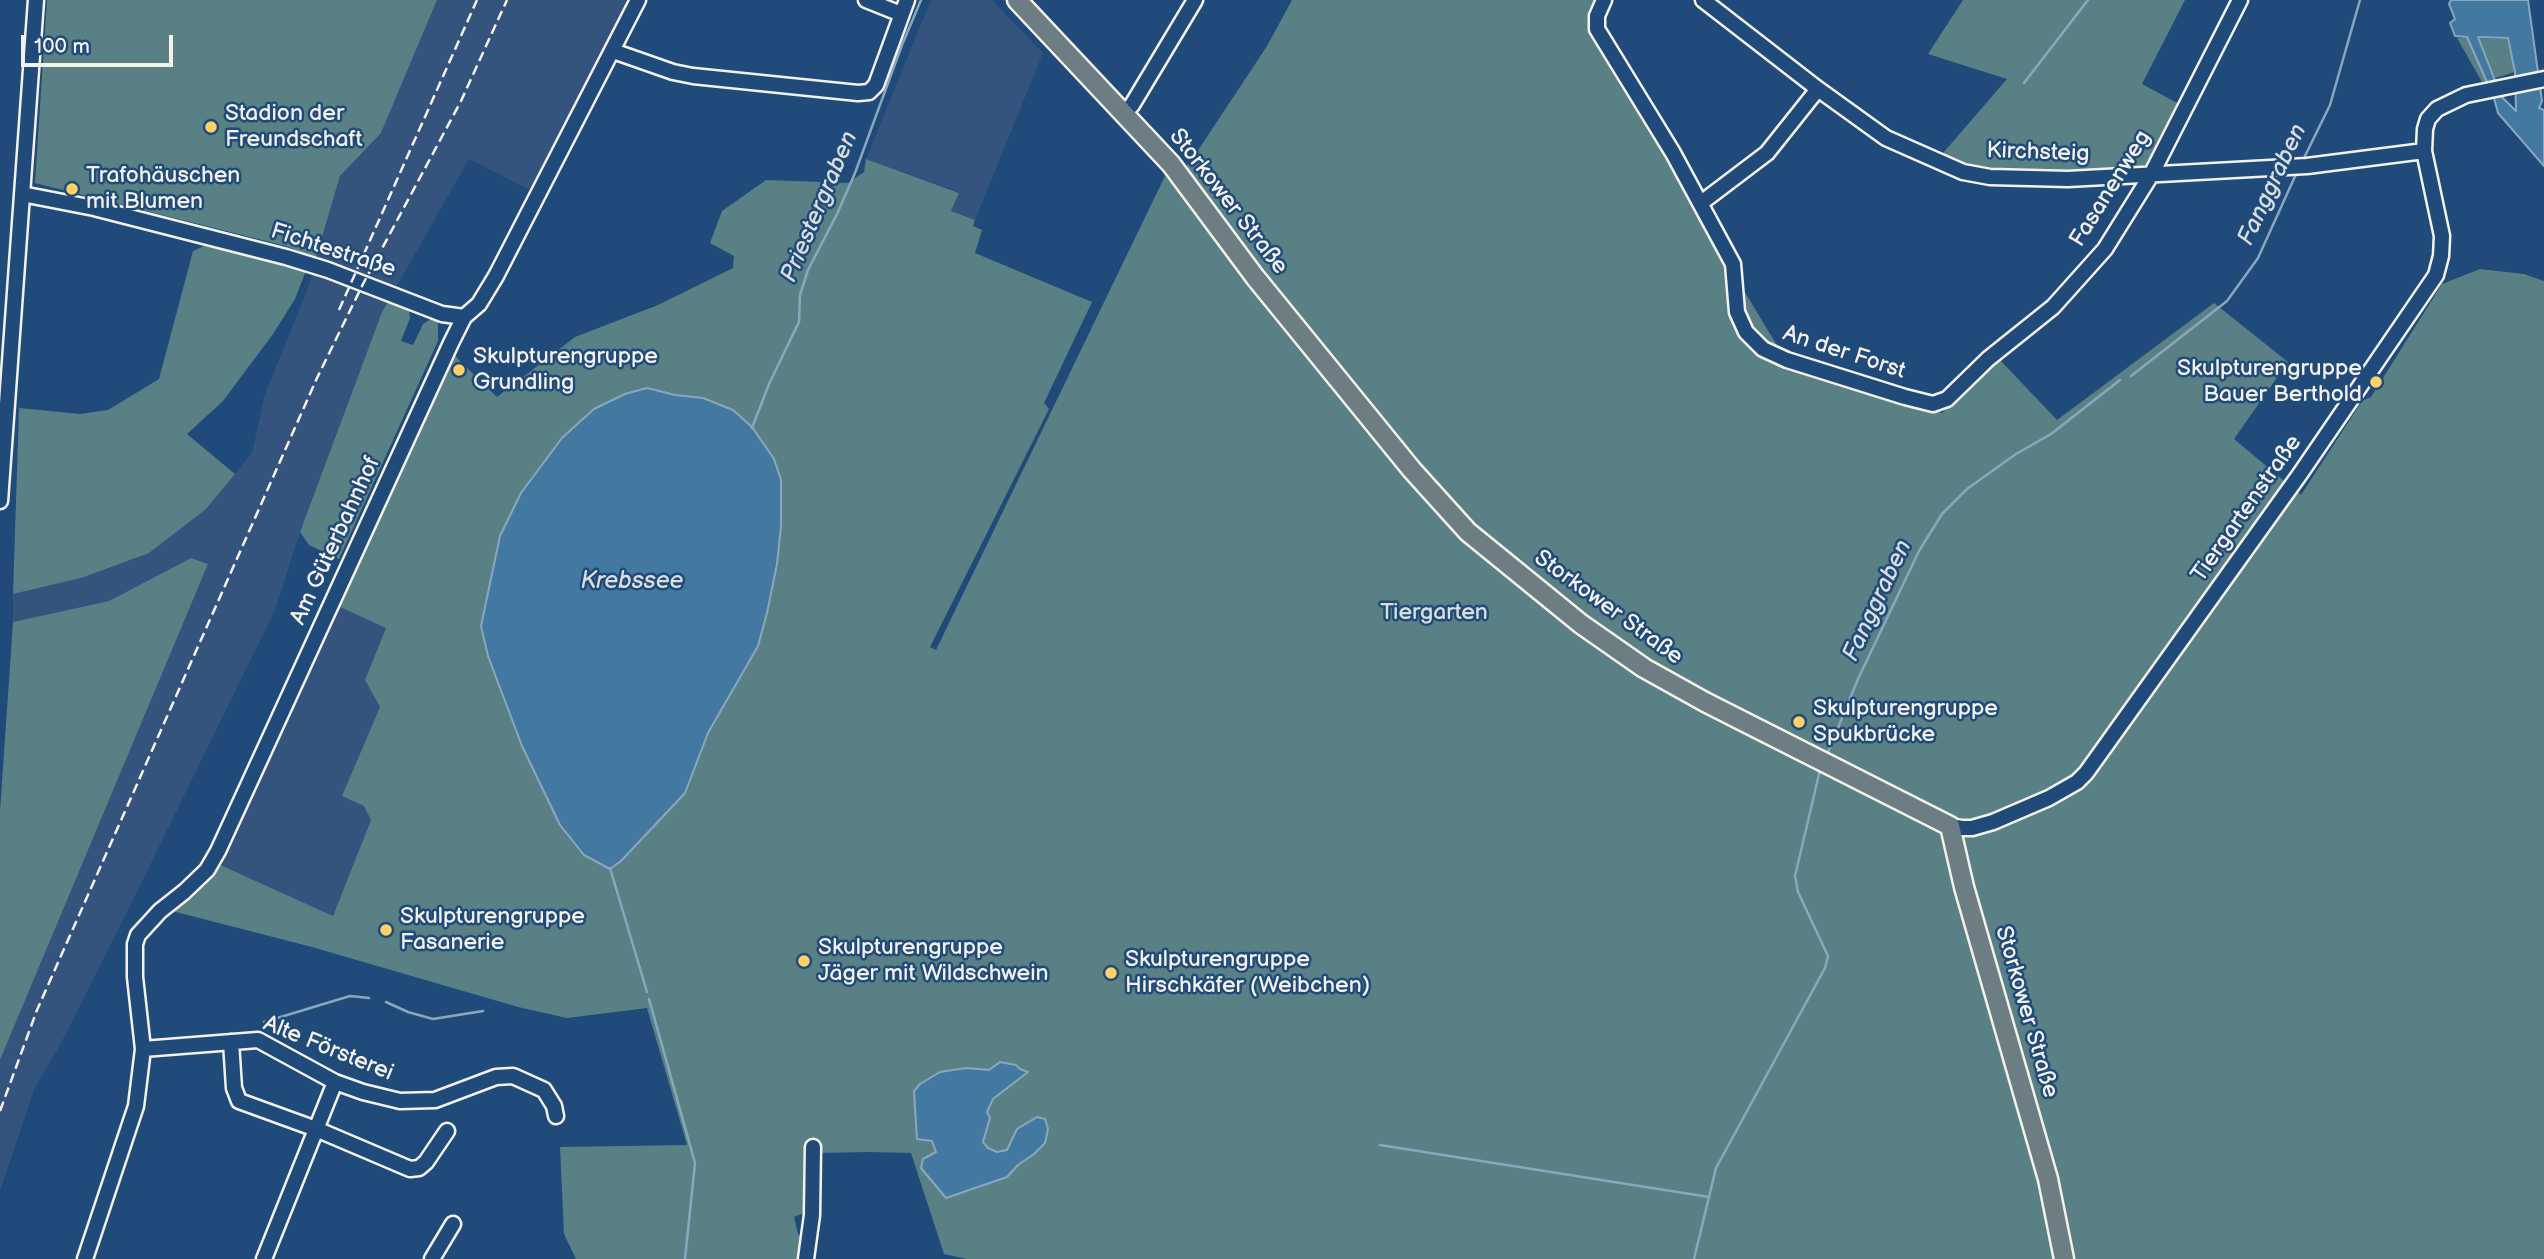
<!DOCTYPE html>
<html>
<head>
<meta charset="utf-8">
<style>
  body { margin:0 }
  #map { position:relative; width:2544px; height:1259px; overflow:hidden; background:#1f4a7a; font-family:"Balsamiq Sans",sans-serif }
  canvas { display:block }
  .scale { position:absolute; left:21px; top:35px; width:152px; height:32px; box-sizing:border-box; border:4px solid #f4f1e8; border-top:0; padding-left:9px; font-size:21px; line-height:24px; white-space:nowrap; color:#f4f1e8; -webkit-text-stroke:5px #1f4a7a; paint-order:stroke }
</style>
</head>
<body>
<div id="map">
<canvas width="2544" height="1259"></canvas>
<div class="scale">100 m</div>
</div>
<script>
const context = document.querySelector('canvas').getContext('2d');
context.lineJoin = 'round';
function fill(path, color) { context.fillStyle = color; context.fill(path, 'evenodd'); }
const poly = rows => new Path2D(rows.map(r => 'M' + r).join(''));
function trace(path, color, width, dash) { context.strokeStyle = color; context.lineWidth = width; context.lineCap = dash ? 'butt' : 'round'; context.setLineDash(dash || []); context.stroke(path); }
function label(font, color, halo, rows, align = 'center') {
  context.font = font + ' "Balsamiq Sans",sans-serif'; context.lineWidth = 5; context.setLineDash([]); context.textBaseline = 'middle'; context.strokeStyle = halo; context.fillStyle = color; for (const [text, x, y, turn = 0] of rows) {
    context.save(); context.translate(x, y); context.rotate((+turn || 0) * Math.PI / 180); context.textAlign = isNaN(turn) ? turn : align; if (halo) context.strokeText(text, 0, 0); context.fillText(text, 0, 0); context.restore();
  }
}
const built = poly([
  [437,0,627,0,532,191,469,159,382,312,300,532,275,610,127,912,59,1047,35,1087,0,1191,0,1060,208,564,191,558,109,601,13,622,13,594,81,578,206,509,252,453,265,394,309,285,340,176,381,133],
  [931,0,992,0,1043,53,975,220,951,211,959,192,866,159],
  [338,606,386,627,365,680,380,707,343,796,364,806,371,820,333,916,216,863]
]);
const green = poly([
  [47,0,437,0,381,133,340,176,316,258,286,246,35,183],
  [1292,0,1598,0,1589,19,1686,181,1699,216,1787,362,1942,413,2000,360,2057,420,2214,303,2288,362,2234,439,2301,495,2362,401,2371,397,2442,284,2480,269,2524,274,2544,281,2544,1259,967,1259,944,1254,911,1153,870,1152,815,1153,813,1209,794,1217,798,1234,805,1241,802,1259,576,1259,564,1234,560,1147,687,1145,647,1008,567,1018,518,1007,312,947,172,911,200,889,216,863,333,916,371,820,364,806,342,796,380,707,365,680,386,628,338,606,454,355,497,397,575,337,658,305,733,268,734,256,710,243,722,211,766,180,848,183,864,172,866,159,959,193,951,211,975,220,973,226,982,230,975,253,1092,302,1044,403,1049,409,930,647,936,650,1165,176,1171,182,1191,161,1267,46],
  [1963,0,2185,0,2142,84,2181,105,2149,167,2137,170,2006,174,1937,160,2007,79,1928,54],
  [2457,38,2507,39,2515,72,2482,82],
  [204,246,307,268,295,299,273,334,223,401,187,434,235,474,206,509,149,553,81,578,13,594,19,408,80,414,108,410,159,379,193,251],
  [389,300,404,305,409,310,410,318,401,341,413,345,423,324,434,317,438,321,438,341,339,559,309,545,300,532,382,312],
  [191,558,208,564,0,1060,0,811,13,622,109,601]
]);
const water = poly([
  [2451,0,2528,0,2542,101,2539,108,2544,110,2544,166,2498,113,2494,98,2467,37,2455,36,2450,23,2455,19,2449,4,2451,0],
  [2478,37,2508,38,2515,72,2516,111,2501,96,2478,37],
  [647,388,675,395,703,398,733,410,752,427,774,459,781,480,781,526,777,564,767,613,758,646,708,733,685,793,621,861,610,869,584,855,560,825,522,746,488,656,481,626,500,536,521,493,562,438,594,409,625,394,647,388],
  [1000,1062,1016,1065,1020,1069,1028,1072,993,1099,987,1112,990,1118,983,1142,988,1148,997,1152,1007,1150,1017,1129,1037,1117,1045,1119,1048,1129,1045,1143,1034,1154,1018,1165,1007,1177,946,1198,921,1168,923,1159,936,1152,932,1141,917,1139,914,1091,920,1084,940,1072,966,1068,989,1070,1000,1062]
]);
const stream = poly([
  [2024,83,2088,0],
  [2303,160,2330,105,2360,0],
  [2131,376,2227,301,2258,258,2297,172],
  [752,428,769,384,799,322,800,295,808,270,837,214,855,173,902,45,921,0],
  [1826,757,1858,679,1919,551,1942,514,1967,489,2016,454,2051,434,2120,380],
  [610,868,647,992],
  [649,999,695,1163,685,1259],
  [386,1002,408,1012,433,1019,483,1011],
  [264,1022,350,996,369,998],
  [1380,1145,1709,1197],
  [1694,1259,1716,1168,1825,968,1828,956,1798,892,1795,876,1820,770]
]);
const minor = poly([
  [866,0,901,14],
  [1604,0,1597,16,1597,29,1673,153,1733,264,1737,312,1746,332,1763,349,1787,360,1905,397,1933,404,1947,399,1988,359,2053,307,2105,249,2151,175,2240,0],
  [1703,0,1818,89,1886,138,1963,172,1990,177,2068,179,2307,166,2424,151],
  [613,51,673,72,693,76,858,93,869,92,876,85,907,0],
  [1125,112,1132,105,1195,0],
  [22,194,94,208,286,257,328,270,442,314,464,317],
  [1701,203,1767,153,1818,89],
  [0,501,36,0],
  [1950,826,1962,828,1972,828,1993,822,2049,798,2077,782,2086,773,2300,474,2436,275,2441,256,2442,236,2424,151,2425,129,2428,119,2437,109,2466,95,2544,79],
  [231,1042,234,1088,239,1101,316,1129,410,1169,419,1168,426,1162,447,1131],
  [143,1049,258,1040,335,1082,363,1092,400,1101,435,1100,496,1077,513,1076,544,1090,554,1106,556,1116],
  [85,1259,136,1106,143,1049,135,977,135,944,138,935,160,911,184,892,207,870,218,851,451,343,464,317,479,304,496,276,638,0],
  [264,1259,335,1082],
  [432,1259,453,1224],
  [806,1259,812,1215,813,1147]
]);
const major = poly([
  [1017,0,1171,164,1255,277,1412,470,1468,532,1581,624,1644,668,1705,702,1950,826,1964,887,2048,1179,2064,1259]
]);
const rail = poly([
  [339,310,477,0],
  [0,1111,37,1010,317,378,363,284,461,101,507,0]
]);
const markers = [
  [211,127,7,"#ffd166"],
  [72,189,7,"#ffd166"],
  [459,370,7,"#ffd166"],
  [2376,382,7,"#ffd166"],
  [1799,722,7,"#ffd166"],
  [386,930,7,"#ffd166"],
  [804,961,7,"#ffd166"],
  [1111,973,7,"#ffd166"]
];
const poiNames = [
  ["Stadion der",225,114],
  ["Freundschaft",225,140],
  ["Trafohäuschen",86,176],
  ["mit Blumen",86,202],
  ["Skulpturengruppe",473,357],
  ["Grundling",473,383],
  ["Skulpturengruppe",2362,369,"right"],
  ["Bauer Berthold",2362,395,"right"],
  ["Skulpturengruppe",1813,709],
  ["Spukbrücke",1813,735],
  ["Skulpturengruppe",400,917],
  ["Fasanerie",400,943],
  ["Skulpturengruppe",818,948],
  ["Jäger mit Wildschwein",818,974],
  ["Skulpturengruppe",1125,960],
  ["Hirschkäfer (Weibchen)",1125,986]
];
const streetNames = [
  ["Kirchsteig",2038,153,2],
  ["Fasanenweg",2111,189,-58],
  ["Storkower Straße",1228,202,52],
  ["Fichtestraße",333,251,18],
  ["An der Forst",1844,353,18],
  ["Tiergartenstraße",2247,509,-55],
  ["Am Güterbahnhof",336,541,-65],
  ["Storkower Straße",1608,608,36],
  ["Storkower Straße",2026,1012,74],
  ["Alte Försterei",328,1049,22]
];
const parkNames = [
  ["Tiergarten",1434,613]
];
const waterNames = [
  ["Fanggraben",2273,185,-65],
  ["Priestergraben",820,207,-67],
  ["Krebssee",632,582],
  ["Fanggraben",1878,601,-65]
];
fill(built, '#34547e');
fill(green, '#598085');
fill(water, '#4378a0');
trace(water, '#8aa8bd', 2);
trace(stream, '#8aa8bd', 2.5);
trace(minor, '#f4f1e8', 19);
trace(major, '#f4f1e8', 23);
trace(minor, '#1f4a7a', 14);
trace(major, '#6c7e84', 18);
trace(rail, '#f4f1e8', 2.5, [10, 5]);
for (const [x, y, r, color] of markers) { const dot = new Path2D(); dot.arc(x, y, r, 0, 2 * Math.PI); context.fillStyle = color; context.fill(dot); trace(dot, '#1f4a7a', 2.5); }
label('23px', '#f4f1e8', '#1f4a7a', poiNames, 'left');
label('23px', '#f4f1e8', '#1f4a7a', streetNames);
label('23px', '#dde0d9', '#1f4a7a', parkNames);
label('italic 24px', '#d9dfdd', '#1f4a7a', waterNames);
</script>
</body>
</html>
